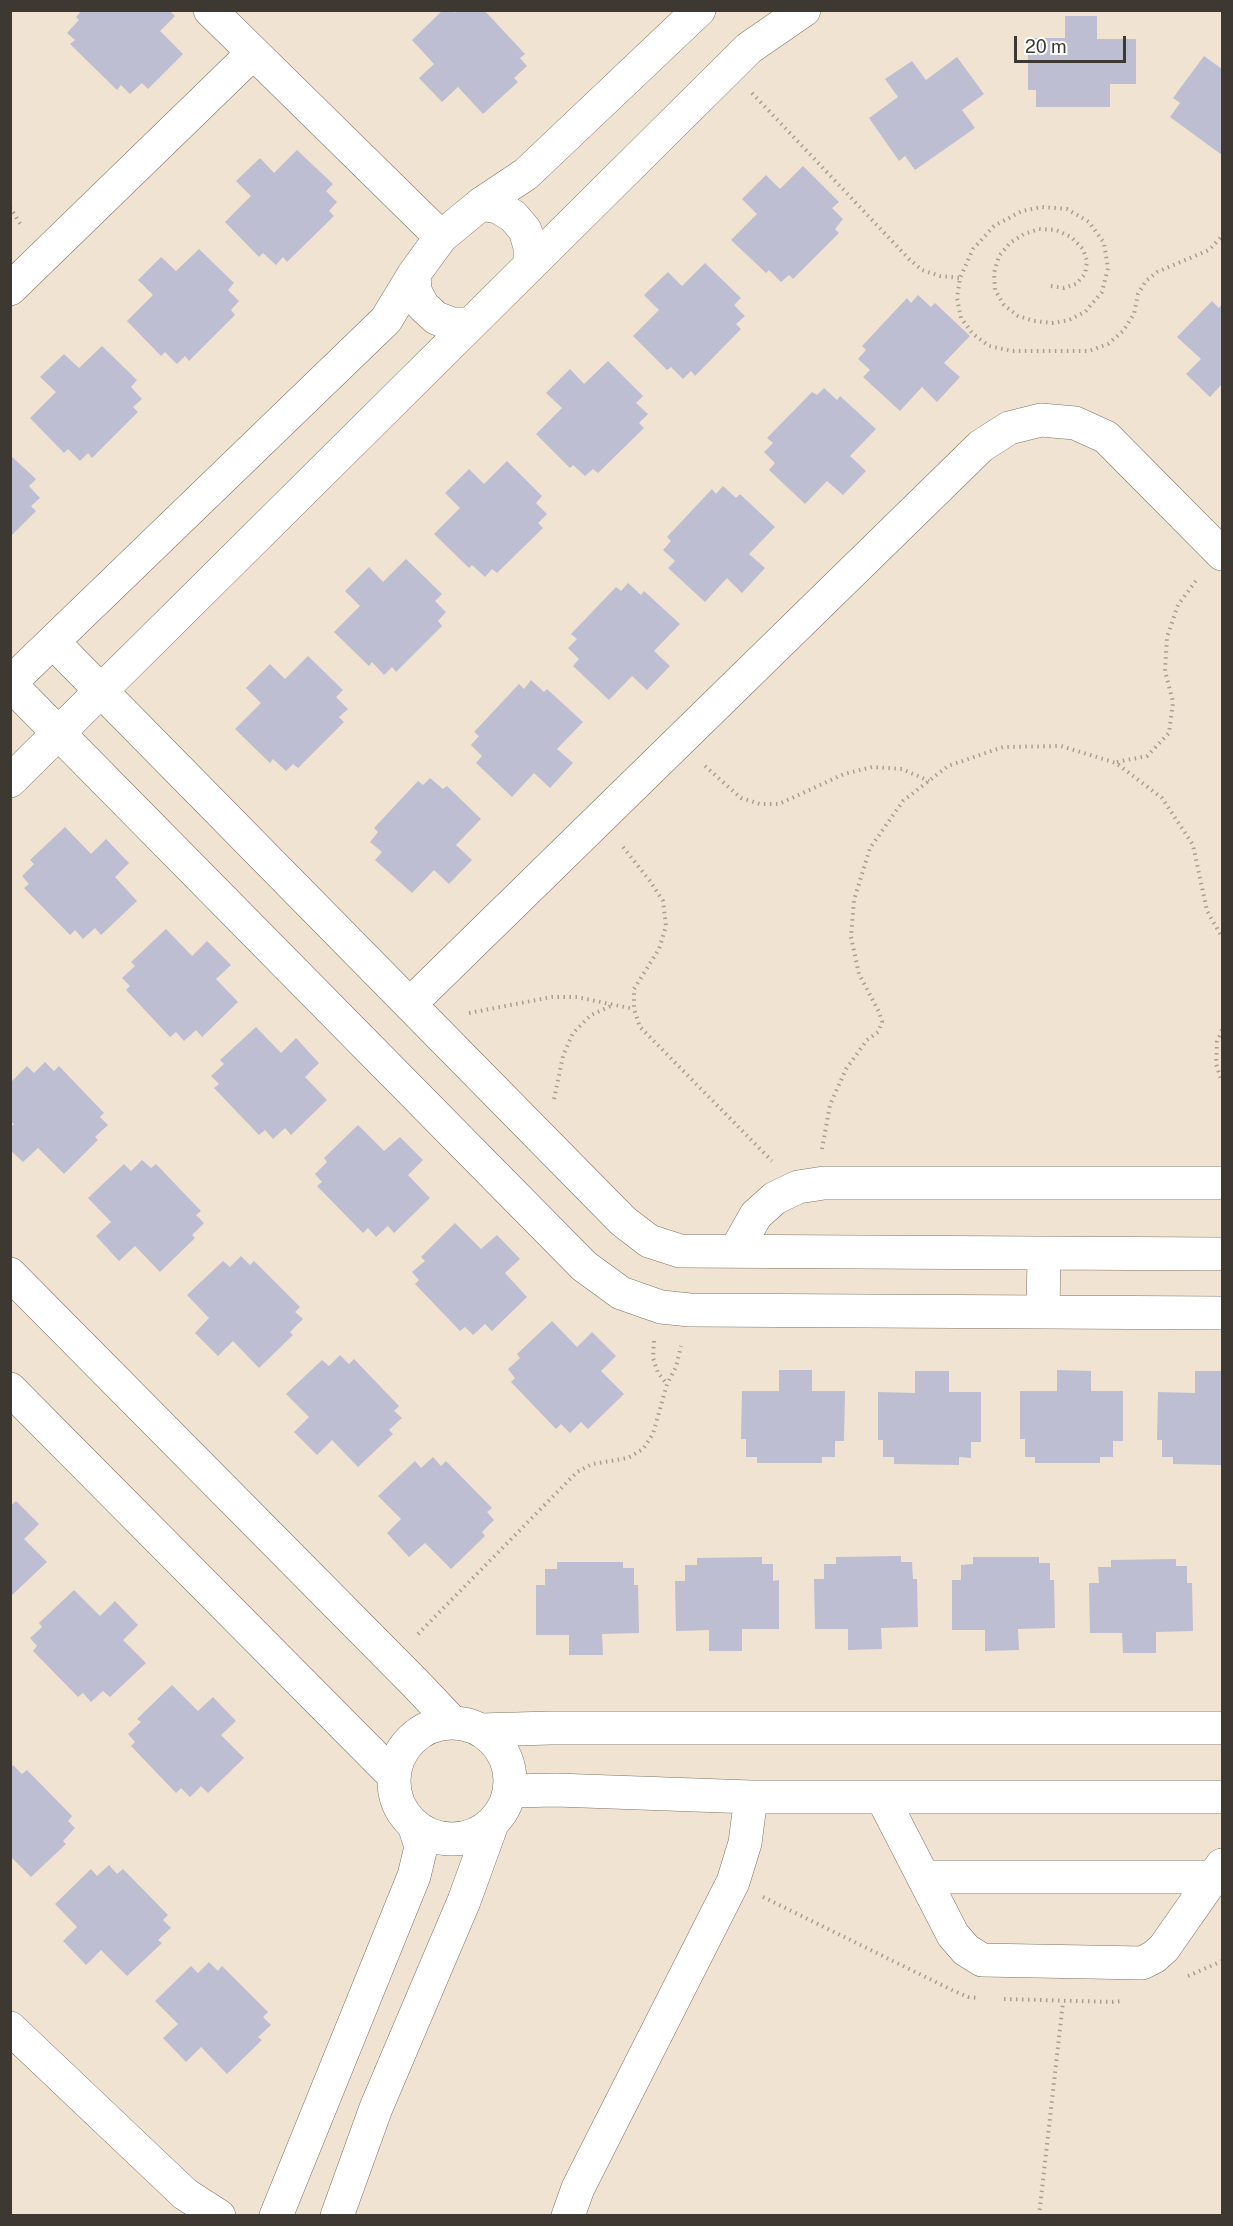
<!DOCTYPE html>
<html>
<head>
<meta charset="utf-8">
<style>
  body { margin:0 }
  #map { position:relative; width:1233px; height:2226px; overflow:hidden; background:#f0e3d1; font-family:"Public Sans",sans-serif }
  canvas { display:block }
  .frame { position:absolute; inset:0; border:12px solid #3d3831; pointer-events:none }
  .scale { position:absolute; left:1014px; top:36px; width:112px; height:27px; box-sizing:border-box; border:3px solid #3d3831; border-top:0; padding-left:8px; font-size:18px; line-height:21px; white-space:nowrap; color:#3d3831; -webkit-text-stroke:4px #fff; paint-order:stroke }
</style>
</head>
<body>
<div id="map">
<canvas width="1233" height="2226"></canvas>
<div class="frame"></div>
<div class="scale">20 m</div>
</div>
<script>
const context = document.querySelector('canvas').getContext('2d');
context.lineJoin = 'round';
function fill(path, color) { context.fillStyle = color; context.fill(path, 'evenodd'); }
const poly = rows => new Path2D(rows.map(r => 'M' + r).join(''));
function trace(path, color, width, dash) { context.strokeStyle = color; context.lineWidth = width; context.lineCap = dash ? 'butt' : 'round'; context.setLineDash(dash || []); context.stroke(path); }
const building = poly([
  [82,10,169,10,175,16,160,31,183,54,148,89,142,83,130,94,121,85,117,90,70,44,75,40,67,33,79,20,76,17],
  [443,10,453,10,455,13,457,10,484,10,525,54,520,58,527,66,514,78,518,82,483,114,458,87,442,102,419,78,434,64,412,40],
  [1065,16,1097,16,1097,39,1136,39,1136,84,1110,84,1110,107,1036,107,1036,90,1028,90,1028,38,1065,38],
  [1204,56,1222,69,1222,155,1170,117,1180,103,1173,98],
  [957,57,984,94,962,110,975,128,915,170,905,156,899,161,869,118,898,97,885,79,912,61,926,80],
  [297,150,333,184,326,191,337,202,329,211,334,216,287,262,283,257,276,265,263,253,259,257,225,222,251,196,236,181,260,158,274,173],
  [803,166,839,202,832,208,843,219,835,229,839,233,793,279,789,275,781,282,769,270,766,273,731,240,757,214,742,199,766,175,780,189],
  [199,249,234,283,228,290,239,301,231,310,235,315,189,361,185,356,177,364,165,352,161,356,127,321,153,295,138,280,161,257,176,271],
  [705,263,741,298,734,305,745,316,736,324,741,329,695,376,691,371,683,379,671,367,667,370,633,336,659,310,644,295,668,272,682,286],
  [918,295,931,307,935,303,970,336,944,363,960,377,937,402,922,387,900,411,863,377,870,370,858,359,866,350,862,346,907,298,911,303],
  [1212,301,1219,308,1222,304,1222,384,1210,397,1186,374,1201,359,1177,337],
  [102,346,137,380,131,387,142,399,133,407,138,412,92,458,88,453,80,461,68,449,64,453,30,418,56,392,40,377,64,354,79,368],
  [608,361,643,396,636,403,648,414,639,423,644,428,598,473,593,469,585,476,573,465,570,468,536,434,562,408,546,393,570,369,584,384],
  [824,388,837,400,840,396,876,429,850,456,866,471,843,495,827,481,805,504,769,470,775,463,764,452,773,443,767,438,812,392,817,395],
  [10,455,36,479,29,486,40,498,31,506,36,511,10,537],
  [507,461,542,496,536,503,547,514,538,523,543,528,497,573,492,569,485,577,472,565,469,568,434,534,460,508,445,493,469,469,484,484],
  [723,486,736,498,740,494,775,527,749,554,765,568,742,593,727,578,705,602,668,568,675,561,663,550,671,541,667,537,712,489,716,494],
  [406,559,442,594,435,601,446,612,438,621,442,626,396,672,392,667,384,675,372,662,369,666,334,632,360,606,345,591,369,567,383,582],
  [628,583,641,595,644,591,680,624,654,651,670,666,647,690,632,676,609,700,573,666,579,659,568,648,577,639,571,634,616,587,621,591],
  [308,656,343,690,336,697,348,709,339,717,344,722,298,768,293,764,286,771,273,759,270,763,235,729,261,703,246,688,270,664,285,679],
  [531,680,544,692,547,689,583,722,557,749,573,763,550,788,534,773,512,797,476,763,482,756,471,745,479,736,474,732,519,684,524,689],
  [430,778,443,789,447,786,481,819,456,845,472,860,449,884,434,870,412,893,375,860,382,852,370,842,378,832,374,828,418,781,423,785],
  [65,827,91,854,106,839,129,863,115,877,137,901,101,935,95,928,83,939,75,930,70,935,24,888,29,884,22,876,34,864,30,860],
  [166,929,192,956,207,941,231,965,216,979,238,1002,202,1037,196,1030,184,1041,176,1032,170,1037,126,990,130,986,122,978,135,966,131,962],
  [256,1027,281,1053,296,1038,319,1063,305,1077,327,1100,291,1135,285,1128,273,1139,265,1130,259,1135,214,1088,219,1084,211,1076,224,1064,220,1060],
  [45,1062,54,1071,59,1066,104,1113,100,1117,108,1125,95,1137,98,1140,64,1174,38,1148,23,1162,10,1150,10,1128,14,1124,10,1121,10,1083,27,1066,34,1073],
  [358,1125,384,1151,400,1137,423,1160,408,1175,430,1198,394,1233,388,1226,376,1237,368,1228,363,1233,317,1186,322,1182,315,1174,327,1162,324,1158],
  [142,1160,151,1168,156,1164,201,1211,196,1215,204,1223,192,1235,195,1238,160,1272,135,1246,119,1261,96,1236,111,1222,88,1198,124,1164,131,1171],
  [455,1223,481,1249,497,1235,520,1259,505,1273,527,1297,492,1331,485,1324,473,1335,465,1327,460,1331,415,1284,419,1280,412,1272,425,1261,421,1257],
  [241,1256,250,1265,254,1261,300,1307,295,1312,303,1319,290,1332,293,1335,259,1368,233,1341,218,1356,195,1333,209,1318,187,1295,223,1261,230,1267],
  [552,1321,577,1347,592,1332,616,1356,601,1371,624,1394,588,1429,581,1422,570,1433,561,1424,556,1429,511,1382,515,1378,508,1369,520,1358,517,1354],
  [340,1355,349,1364,354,1359,399,1406,394,1411,402,1418,389,1430,393,1434,358,1467,332,1440,317,1455,294,1432,309,1417,286,1394,322,1360,329,1366],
  [779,1370,812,1370,812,1391,845,1391,844,1441,835,1441,835,1457,822,1457,822,1463,757,1463,757,1457,746,1457,746,1439,741,1439,742,1391,779,1391],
  [1057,1370,1091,1371,1091,1391,1123,1391,1123,1441,1113,1441,1113,1457,1100,1457,1100,1463,1035,1463,1035,1457,1025,1457,1025,1439,1020,1439,1020,1391,1057,1391],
  [915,1371,949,1371,949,1392,981,1392,981,1442,971,1442,971,1458,959,1457,959,1465,894,1464,894,1457,883,1457,883,1440,878,1440,878,1392,915,1393],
  [1195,1371,1222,1371,1222,1465,1173,1464,1173,1457,1162,1457,1162,1440,1157,1440,1158,1392,1195,1393],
  [433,1457,441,1466,446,1461,492,1508,487,1512,494,1520,482,1532,485,1536,451,1569,425,1543,409,1557,387,1533,401,1519,378,1496,415,1461,421,1468],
  [16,1501,39,1524,24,1539,47,1562,10,1597,10,1506],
  [901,1556,901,1562,912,1562,913,1579,917,1579,918,1627,881,1628,882,1649,848,1650,848,1629,815,1629,814,1579,824,1579,824,1564,836,1564,836,1557],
  [762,1557,762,1564,773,1564,773,1581,779,1580,779,1629,742,1629,742,1651,709,1651,709,1630,676,1631,675,1581,685,1581,685,1565,697,1565,697,1558],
  [973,1557,1039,1557,1039,1563,1050,1563,1050,1580,1054,1580,1055,1628,1018,1629,1019,1650,985,1651,985,1630,952,1630,952,1580,961,1580,961,1565,973,1564],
  [1176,1559,1176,1566,1187,1566,1187,1583,1192,1583,1193,1631,1156,1632,1156,1653,1123,1653,1122,1633,1090,1633,1089,1583,1099,1583,1098,1567,1111,1567,1111,1560],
  [557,1562,623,1562,623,1568,634,1568,634,1585,638,1585,639,1633,602,1634,603,1655,569,1655,569,1635,536,1635,536,1585,545,1585,545,1569,557,1569],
  [74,1590,100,1616,115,1601,138,1625,123,1640,146,1663,110,1697,103,1691,91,1702,83,1693,78,1697,33,1651,37,1646,30,1638,42,1627,39,1623],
  [172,1685,198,1711,213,1697,236,1721,221,1735,244,1758,208,1793,201,1786,190,1797,181,1788,176,1793,131,1746,135,1742,128,1734,141,1722,137,1719],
  [13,1765,22,1774,27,1770,72,1816,68,1821,75,1828,63,1841,66,1844,31,1877,10,1856,10,1768],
  [109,1865,117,1874,123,1869,168,1915,163,1920,171,1928,158,1940,162,1943,127,1976,101,1950,86,1965,63,1941,77,1927,55,1904,91,1869,97,1876],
  [209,1962,218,1971,222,1966,268,2012,263,2017,271,2025,258,2037,262,2040,227,2074,201,2047,186,2062,163,2038,178,2024,155,2001,191,1966,198,1973]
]);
const path = poly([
  [752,93,909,259,922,270,940,276,960,278],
  [10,207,22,227],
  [1051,286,1064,288,1076,284,1085,274,1087,261,1083,249,1071,237,1056,230,1039,229,1024,234,1010,243,999,256,994,273,995,290,1004,305,1018,316,1034,321,1052,323,1069,320,1085,312,1102,292,1108,268,1104,243,1089,222,1067,209,1042,207,1022,211,994,226,973,249,960,278,957,298,961,318,973,334,989,346,1012,351,1089,351,1108,344,1123,331,1134,314,1138,294,1146,281,1157,272,1209,250,1222,236],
  [1117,762,1147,756,1169,733,1173,702,1165,671,1167,637,1178,605,1198,578],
  [705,766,741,798,760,804,779,804,844,774,872,767,902,769,929,781],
  [623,847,650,881,663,901,666,926,659,949,634,989,634,1009,640,1027,772,1161],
  [469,1013,552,997,577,997,634,1009],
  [1222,1030,1217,1042,1216,1064,1222,1082],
  [554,1099,563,1056,573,1033,591,1015,613,1005],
  [822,1149,830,1105,846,1069,867,1040,878,1032,882,1022,879,1012,859,974,851,937,854,900,870,848,903,801,948,766,1003,747,1061,746,1116,763,1162,798,1193,845,1207,911,1222,937],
  [654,1341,653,1358,658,1373,667,1384],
  [418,1634,577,1472,592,1464,628,1458,643,1449,653,1434,667,1384,676,1367,681,1346],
  [763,1897,952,1990,968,1997,979,1998],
  [1188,1976,1222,1961],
  [1004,1999,1112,2002,1122,2001],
  [1039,2216,1063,2002]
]);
const minor = poly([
  [210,10,441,237],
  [481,204,498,207,513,216,525,230,530,247,530,265],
  [414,274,415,291,423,306,436,318,452,324,469,324],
  [10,289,253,53],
  [53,642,623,1221,649,1241,680,1251,1222,1254],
  [10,683,386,320,414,274,441,237,481,204,526,174,699,10],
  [10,684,584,1266,621,1293,661,1307,690,1310,1222,1313],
  [10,781,749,48,804,10],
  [410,1004,981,446,1009,428,1041,420,1075,423,1106,437,1222,554],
  [735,1252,756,1215,775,1198,798,1187,824,1183,1222,1183],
  [10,1274,416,1684,452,1722],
  [1043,1312,1044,1254],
  [10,1389,393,1775],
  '394 1781a58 58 0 1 1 116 0a58 58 0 1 1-116 0Z',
  [480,1730,551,1728,1222,1728],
  [510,1791,556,1790,751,1797,1222,1797],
  [882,1797,953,1935,966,1950,982,1960,1142,1963,1154,1957,1164,1948,1222,1865],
  [923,1877,1214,1877],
  [10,2028,185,2194,219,2216],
  [276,2216,414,1876,421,1847,415,1828],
  [337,2216,376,2108,464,1901,492,1824],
  [568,2216,578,2188,733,1882,745,1843,751,1797]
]);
fill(building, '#bebed2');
trace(minor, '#7e7363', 34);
trace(path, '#a99f91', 4, [1.5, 4.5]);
trace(minor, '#fff', 33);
</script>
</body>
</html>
